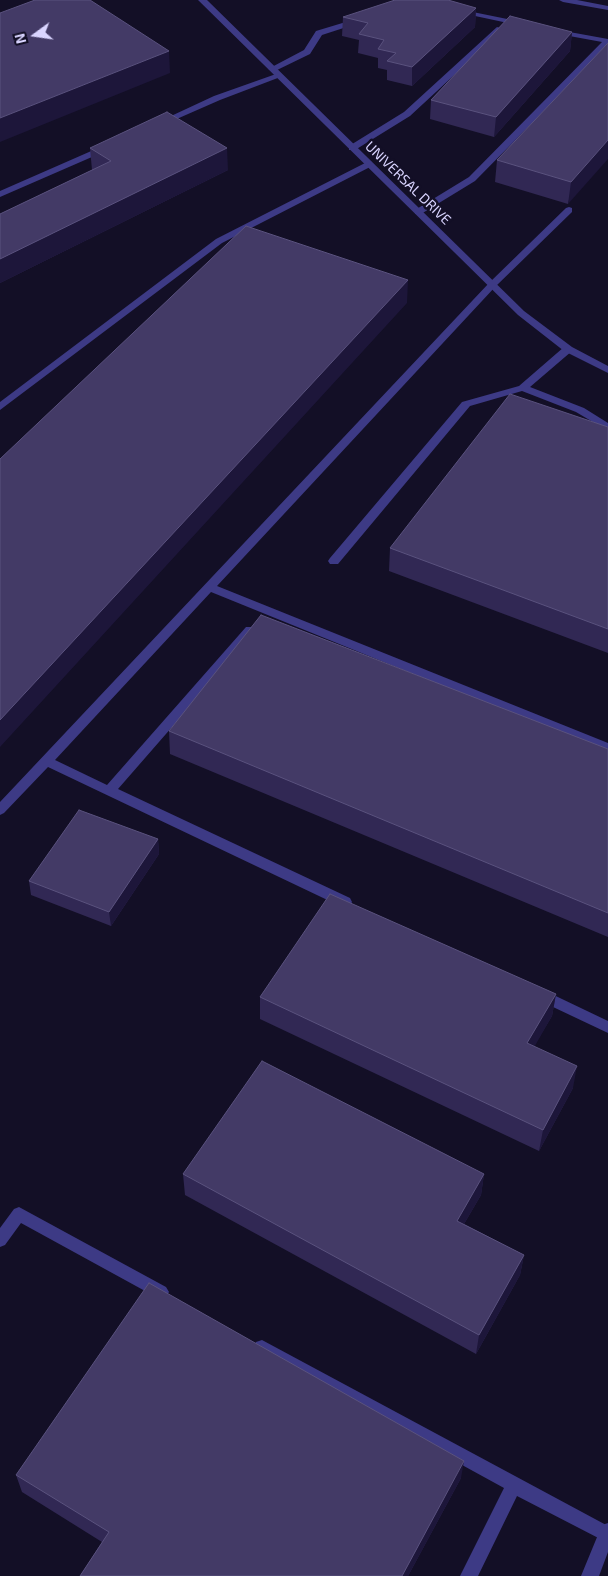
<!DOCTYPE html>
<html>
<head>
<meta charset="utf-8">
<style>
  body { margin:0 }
  #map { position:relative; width:608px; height:1576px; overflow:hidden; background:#130f26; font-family:"Exo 2",sans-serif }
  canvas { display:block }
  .north { position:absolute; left:10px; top:10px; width:50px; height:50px; -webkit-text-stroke:4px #130f26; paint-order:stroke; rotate:256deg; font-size:14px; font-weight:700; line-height:20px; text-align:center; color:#d9d4ff }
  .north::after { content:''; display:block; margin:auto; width:18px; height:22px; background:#d9d4ff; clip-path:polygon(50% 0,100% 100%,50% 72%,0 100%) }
</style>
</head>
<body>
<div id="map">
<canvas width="608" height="1576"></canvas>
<div class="north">N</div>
</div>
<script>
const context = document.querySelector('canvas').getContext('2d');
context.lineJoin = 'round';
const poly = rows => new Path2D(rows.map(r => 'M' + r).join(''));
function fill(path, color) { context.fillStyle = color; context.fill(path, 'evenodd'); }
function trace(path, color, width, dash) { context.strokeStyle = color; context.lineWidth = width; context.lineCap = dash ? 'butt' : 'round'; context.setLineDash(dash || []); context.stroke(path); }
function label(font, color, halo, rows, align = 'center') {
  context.font = font + ' "Exo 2",sans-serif'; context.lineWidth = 5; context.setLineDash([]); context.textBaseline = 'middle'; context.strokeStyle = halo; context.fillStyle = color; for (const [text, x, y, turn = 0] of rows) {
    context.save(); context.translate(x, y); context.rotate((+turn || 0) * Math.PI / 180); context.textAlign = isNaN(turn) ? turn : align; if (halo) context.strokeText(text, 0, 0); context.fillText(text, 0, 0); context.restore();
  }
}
const lane = poly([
  [559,0,577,0,608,6,608,10,563,2,559,0],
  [458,9,522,22,526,24,522,26,461,13,457,11,458,9],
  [359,18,362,18,362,22,322,35,310,54,275,71,268,69,304,50,316,31,359,18],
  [497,27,504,29,410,116,355,150,349,150,349,146,404,112,497,27],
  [553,29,608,39,608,46,475,181,421,214,415,214,415,210,469,177,602,42,553,33,553,29],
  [276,74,283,76,220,100,163,125,156,123,214,96,276,74],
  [105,145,109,148,108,150,0,197,0,191,105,145],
  [369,161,372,162,372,166,222,243,0,410,0,402,216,239,369,161],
  [569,207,572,208,572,212,495,287,217,586,608,743,608,753,211,592,55,760,107,785,246,627,254,627,256,630,254,633,118,789,350,898,352,902,350,906,345,907,340,906,48,767,4,813,0,815,0,802,489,283,566,208,569,207],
  [568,346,573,349,572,351,530,387,584,408,608,423,608,431,576,412,522,391,470,406,338,564,330,564,328,561,330,558,462,402,519,386,564,347,568,346],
  [539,988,608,1021,608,1033,534,998,532,994,534,990,539,988],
  [19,1207,166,1287,169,1292,166,1297,161,1299,156,1297,21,1223,5,1245,0,1247,0,1228,14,1209,19,1207],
  [262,1340,608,1526,608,1543,517,1496,478,1576,460,1576,504,1488,256,1352,254,1347,256,1342,262,1340]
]);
const street = poly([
  [198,0,207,0,524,311,572,347,608,366,608,373,564,351,518,315,198,0],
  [608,1523,608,1552,599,1576,581,1576,602,1525,608,1523]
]);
const wall = poly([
  [476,8,475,27,412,86,387,80,387,70,378,68,378,58,358,53,359,40,342,36,343,17],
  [572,32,570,51,494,137,430,119,431,100],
  [608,43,568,204,495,182,497,160],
  [90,148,228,170,0,283,0,214,92,170],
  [608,427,608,653,389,571,390,548],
  [169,731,608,749,608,937,170,754],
  [158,839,159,854,111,926,31,895,29,881],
  [556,994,552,1016,534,1046,573,1088,539,1151,260,1019,260,997],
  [183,1174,484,1174,481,1195,464,1224,524,1255,520,1275,476,1354,185,1195],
  [16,1475,461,1478,408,1576,80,1576,102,1542,22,1492]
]);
const shadedWall = poly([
  [476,8,475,27,412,86,412,67],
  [572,32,570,51,494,137,496,117],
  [169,51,170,73,0,142,0,118],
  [608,140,608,159,568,204,571,182],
  [227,148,228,170,0,283,0,259],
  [408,280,407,303,0,747,0,720],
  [158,839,159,854,111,926,109,912],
  [556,994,552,1016,524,1065,527,1043],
  [577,1066,573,1088,539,1151,543,1130],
  [484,1174,481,1195,454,1241,457,1221],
  [524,1255,520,1275,476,1354,479,1335],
  [464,1461,461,1478,408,1576,402,1576]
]);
const building = poly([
  [35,0,90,0,169,51,0,118,0,13,35,0],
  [395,0,448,0,476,8,412,67,387,61,396,53,378,49,384,40,359,34,368,23,343,17,395,0],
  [510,16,572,32,496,117,431,100,510,16],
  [608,43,608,140,571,182,497,160,608,43],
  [167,112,227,148,0,259,0,214,111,161,90,148,167,112],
  [246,226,408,280,0,720,0,459,246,226],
  [510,394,608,427,608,629,390,548,510,394],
  [261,615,608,749,608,913,169,731,261,615],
  [79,810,158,839,109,912,29,881,79,810],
  [330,894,556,994,527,1043,577,1066,543,1130,260,997,330,894],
  [262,1061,484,1174,457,1221,524,1255,479,1335,183,1174,262,1061],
  [149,1283,464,1461,402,1576,80,1576,109,1532,16,1475,149,1283]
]);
const farStreetnames = [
  ["UNIVERSAL DRIVE",408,183,44]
];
fill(lane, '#3d3a85');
fill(street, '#3d3a85');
fill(wall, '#312854');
fill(shadedWall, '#1d163a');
fill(building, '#433a66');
trace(building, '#5a527e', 1);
label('14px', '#d9d4ff', '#130f26', farStreetnames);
</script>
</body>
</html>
